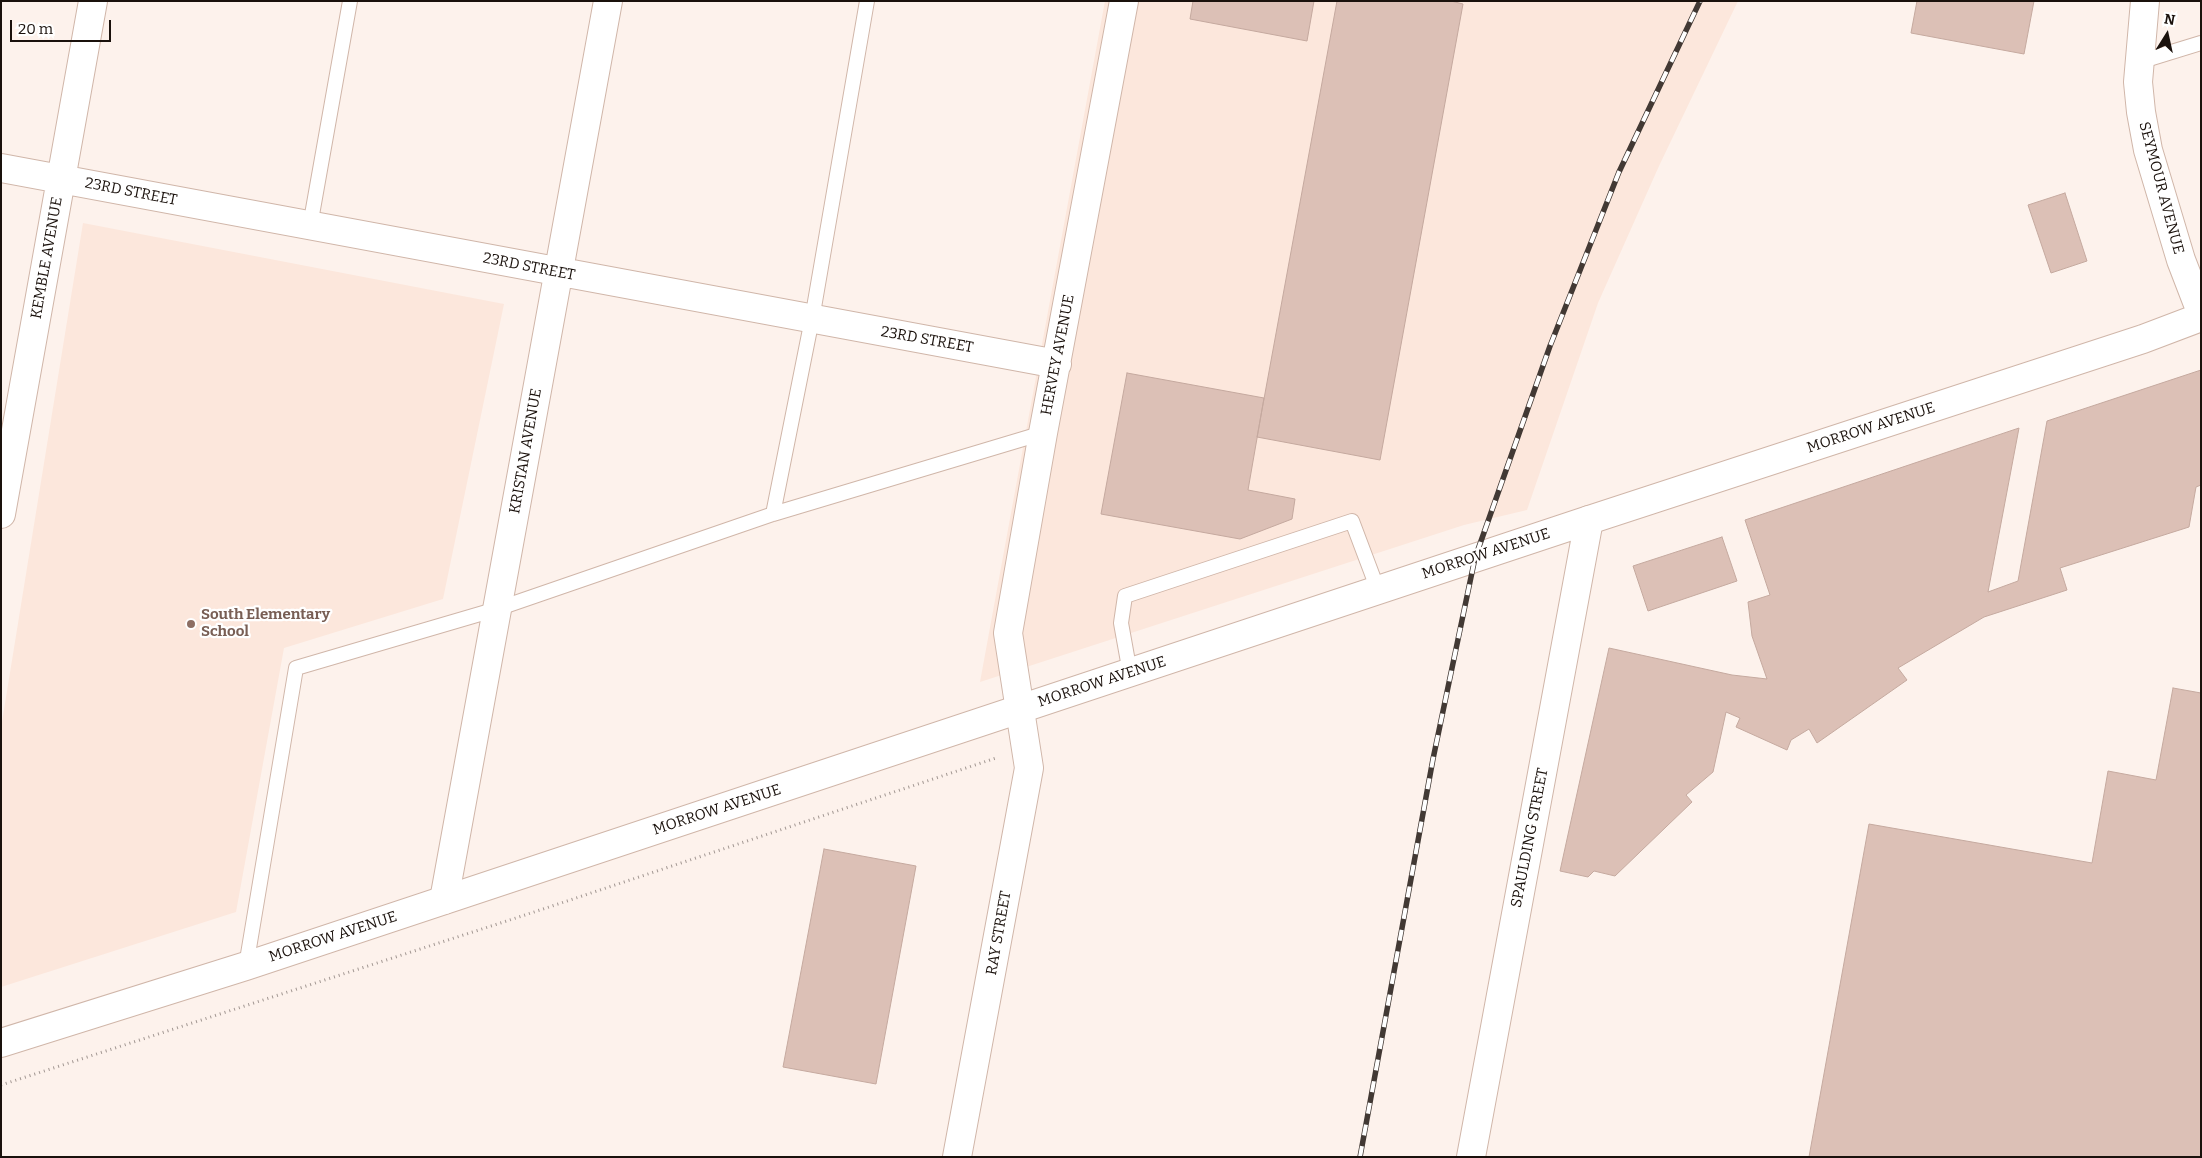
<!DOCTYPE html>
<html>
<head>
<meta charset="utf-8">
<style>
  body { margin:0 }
  #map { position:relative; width:2202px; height:1158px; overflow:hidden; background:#fdf2ec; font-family:Bitter,serif }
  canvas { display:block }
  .frame { position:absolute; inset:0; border:2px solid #1a110c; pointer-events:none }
  .north { position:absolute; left:2142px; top:10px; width:50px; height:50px; -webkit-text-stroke:4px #fff; paint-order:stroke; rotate:10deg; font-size:14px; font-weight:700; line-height:20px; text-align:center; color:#1a110c }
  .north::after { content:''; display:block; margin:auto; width:18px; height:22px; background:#1a110c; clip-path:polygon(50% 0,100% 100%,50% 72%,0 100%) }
  .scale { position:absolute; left:10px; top:20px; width:101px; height:22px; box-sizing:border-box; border:2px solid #1a110c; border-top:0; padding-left:6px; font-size:15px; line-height:18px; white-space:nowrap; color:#1a110c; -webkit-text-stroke:4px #fff; paint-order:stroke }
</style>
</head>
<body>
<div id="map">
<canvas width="2202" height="1158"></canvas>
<div class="frame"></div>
<div class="north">N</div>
<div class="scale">20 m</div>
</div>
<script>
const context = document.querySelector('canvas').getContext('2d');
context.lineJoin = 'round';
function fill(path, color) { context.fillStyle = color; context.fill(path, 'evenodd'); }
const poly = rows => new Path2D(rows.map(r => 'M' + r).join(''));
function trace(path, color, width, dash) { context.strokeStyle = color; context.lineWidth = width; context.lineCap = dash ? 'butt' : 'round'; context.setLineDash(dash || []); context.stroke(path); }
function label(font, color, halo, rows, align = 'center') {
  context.font = font + ' Bitter,serif'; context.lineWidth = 4.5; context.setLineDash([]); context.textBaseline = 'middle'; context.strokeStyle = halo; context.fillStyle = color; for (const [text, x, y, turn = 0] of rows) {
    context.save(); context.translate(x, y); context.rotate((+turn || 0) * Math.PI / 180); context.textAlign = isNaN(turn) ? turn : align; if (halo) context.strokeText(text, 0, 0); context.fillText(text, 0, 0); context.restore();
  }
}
const built = poly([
  [1105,1,1738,1,1659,166,1598,303,1527,510,1464,525,980,682],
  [83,223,504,304,443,599,284,648,236,912,1,987,1,728]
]);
const building = poly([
  [1193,1,1314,1,1307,41,1190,19,1193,1],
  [1337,1,1451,1,1463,4,1380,460,1257,437,1337,1],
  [1917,1,2034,1,2024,54,1911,33,1917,1],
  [2065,193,2087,261,2051,273,2028,205,2065,193],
  [2201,370,2201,485,2196,487,2189,527,2060,568,2067,590,1984,617,1898,668,1907,680,1817,743,1809,729,1791,740,1787,750,1736,727,1740,718,1726,712,1713,772,1686,795,1692,802,1615,876,1594,871,1588,877,1560,871,1609,648,1732,675,1767,679,1752,636,1748,602,1770,595,1745,520,2019,428,1988,592,2018,581,2047,421,2201,370],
  [1127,373,1264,398,1248,490,1295,499,1292,519,1240,539,1101,514,1127,373],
  [1722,537,1737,581,1648,611,1633,566,1722,537],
  [2173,688,2201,693,2201,1157,1809,1157,1869,824,2092,863,2108,771,2156,780,2173,688],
  [824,849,916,866,876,1084,783,1067,824,849]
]);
const path = poly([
  [1,1085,522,916,996,758]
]);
const service = poly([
  [2139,62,2201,43],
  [310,226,350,1],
  [773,514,812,319,867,1],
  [1130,673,1121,623,1125,596,1352,521,1378,590],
  [246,966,296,668,497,609,773,514,1043,433]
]);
const minor = poly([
  [2145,1,2138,82,2141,112,2148,150,2181,260,2201,312],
  [1,168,1057,364],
  [1,514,93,1],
  [1589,520,2143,339,2201,317],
  [444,900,608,1],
  [957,1157,1029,768,1008,633,1043,433,1124,1]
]);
const tertiary = poly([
  [1,1043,246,966,1589,520,1471,1157]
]);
const rail = poly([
  [1360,1157,1433,759,1475,558,1550,346,1619,172,1700,1]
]);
const markers = [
  [191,624,5,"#8d6e63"]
];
const streetNames = [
  ["SEYMOUR AVENUE",2161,188,75],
  ["23RD STREET",131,192,11],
  ["KEMBLE AVENUE",47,258,-80],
  ["23RD STREET",529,267,11],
  ["23RD STREET",927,340,10],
  ["HERVEY AVENUE",1058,355,-79],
  ["MORROW AVENUE",1871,428,-18],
  ["KRISTAN AVENUE",526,451,-80],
  ["MORROW AVENUE",1486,554,-18],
  ["MORROW AVENUE",1102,682,-18],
  ["MORROW AVENUE",717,810,-18],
  ["SPAULDING STREET",1530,838,-79],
  ["RAY STREET",999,933,-80],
  ["MORROW AVENUE",333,937,-18]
];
const educationNames = [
  ["South Elementary",201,615],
  ["School",201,632]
];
fill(built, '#fce7dc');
fill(building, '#dcc0b6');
trace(building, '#c5a99f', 1);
trace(service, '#d0b6a9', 16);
trace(minor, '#d0b6a9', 30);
trace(tertiary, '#d0b6a9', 30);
trace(path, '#a29792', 3, [1, 4]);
trace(service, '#fff', 14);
trace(minor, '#fff', 28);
trace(tertiary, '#fff', 28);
trace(rail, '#423934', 5.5);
trace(rail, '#fff', 4, [11]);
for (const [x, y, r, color] of markers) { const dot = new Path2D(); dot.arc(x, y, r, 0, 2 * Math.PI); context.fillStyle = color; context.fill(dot); trace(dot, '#fff', 2); }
label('15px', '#1a110c', '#fff', streetNames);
label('bold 15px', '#785e54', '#fff', educationNames, 'left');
</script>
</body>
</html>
